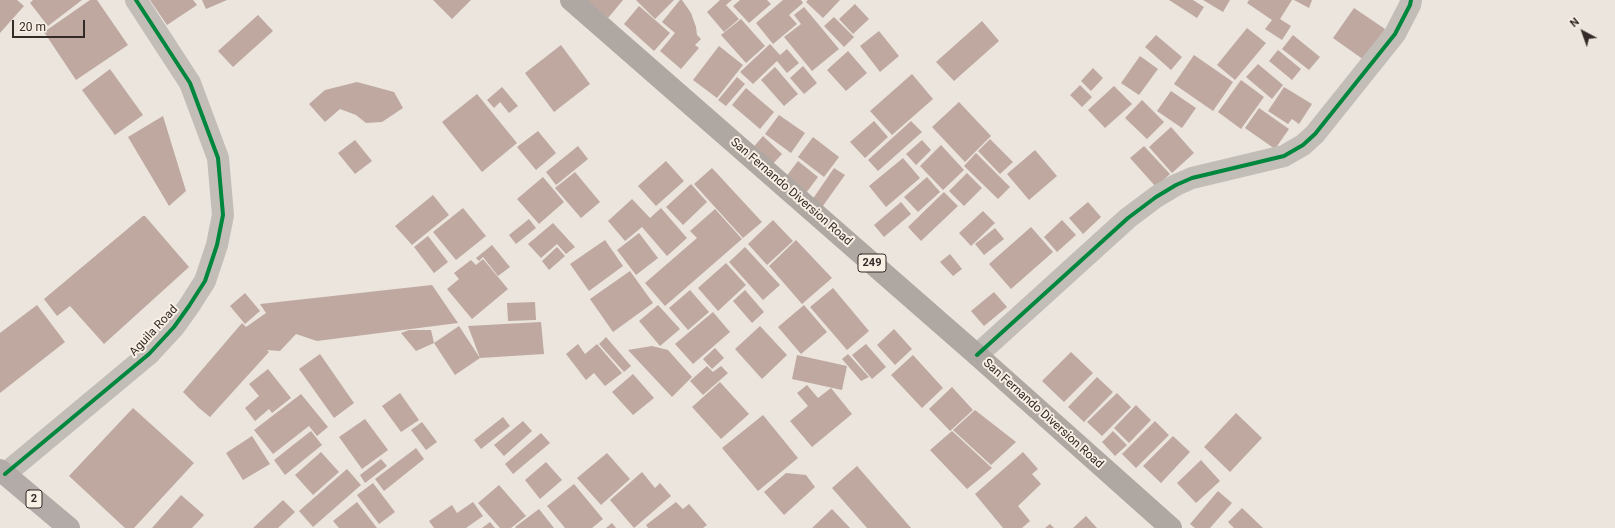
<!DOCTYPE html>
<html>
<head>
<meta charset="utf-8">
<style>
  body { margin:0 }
  #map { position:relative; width:1615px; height:528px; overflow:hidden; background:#ebe5de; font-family:Roboto,sans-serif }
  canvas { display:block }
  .north { position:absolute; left:1563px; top:12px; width:40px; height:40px; -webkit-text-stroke:3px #f8efe5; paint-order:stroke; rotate:319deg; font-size:11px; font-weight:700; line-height:16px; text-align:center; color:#342a27 }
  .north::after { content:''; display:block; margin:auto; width:14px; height:18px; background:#342a27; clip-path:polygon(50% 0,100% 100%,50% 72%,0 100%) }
  .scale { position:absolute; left:12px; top:20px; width:73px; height:18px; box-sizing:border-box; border:2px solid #342a27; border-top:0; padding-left:5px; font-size:12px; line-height:14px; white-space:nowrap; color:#342a27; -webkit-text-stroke:3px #f8efe5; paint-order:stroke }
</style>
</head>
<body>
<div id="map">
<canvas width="1615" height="528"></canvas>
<div class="north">N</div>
<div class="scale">20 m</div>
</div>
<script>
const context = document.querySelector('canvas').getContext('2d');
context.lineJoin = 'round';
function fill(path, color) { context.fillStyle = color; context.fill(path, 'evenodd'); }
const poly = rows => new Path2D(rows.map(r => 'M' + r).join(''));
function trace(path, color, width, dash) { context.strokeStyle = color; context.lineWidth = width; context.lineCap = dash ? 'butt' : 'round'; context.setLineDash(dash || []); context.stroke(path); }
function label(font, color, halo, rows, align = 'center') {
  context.font = font + ' Roboto,sans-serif'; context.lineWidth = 4; context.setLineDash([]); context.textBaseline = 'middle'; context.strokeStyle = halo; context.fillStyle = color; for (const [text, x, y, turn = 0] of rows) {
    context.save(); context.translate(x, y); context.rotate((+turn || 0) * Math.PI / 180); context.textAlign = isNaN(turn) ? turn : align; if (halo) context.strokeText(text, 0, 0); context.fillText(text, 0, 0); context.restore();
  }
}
const building = poly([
  [0,0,17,0,24,6,0,33],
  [33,0,82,0,48,26,30,3],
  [90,0,97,0,128,45,76,80,44,32],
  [150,0,193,0,197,5,167,25],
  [202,0,227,0,206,9],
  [433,0,471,0,452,19],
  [587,0,623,0,608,18],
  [636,0,674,0,655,19],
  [680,0,682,0,691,13,696,27,697,35,701,39,695,45,699,48,681,69,660,51,675,33,662,22],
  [720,0,732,0,726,5,739,19,724,32,707,12],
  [740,0,767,0,771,4,749,23,733,6],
  [783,0,801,0,803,3,789,15,797,24,773,44,756,23],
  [808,0,840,0,823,18,806,2],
  [1169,0,1193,0,1204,7,1197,18],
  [1203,0,1230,0,1223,12],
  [1249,0,1292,0,1280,19,1291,26,1282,40,1265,29,1272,20,1247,3],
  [1294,0,1312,0,1309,8],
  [855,4,869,19,853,34,839,19],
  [639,6,670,33,654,51,624,24],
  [804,7,839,49,812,71,784,37,801,24,794,15],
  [1354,8,1385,29,1364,60,1333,38],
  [258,15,273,31,233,67,218,51],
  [834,17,854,37,844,47,824,26],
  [741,19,765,46,746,63,721,35],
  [982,21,999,41,954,81,936,62],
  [1247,28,1266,43,1235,80,1217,65],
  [879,31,899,56,880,72,860,46],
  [1156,35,1182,57,1171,70,1145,47],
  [1293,35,1320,57,1309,70,1282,49],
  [770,44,780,55,787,49,799,63,787,73,777,61,753,84,740,72],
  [561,45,590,84,554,112,525,73],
  [719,46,743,65,717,98,693,80],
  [1278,50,1301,69,1292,80,1269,61],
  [848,51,867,73,846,91,827,70],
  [1194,55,1233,82,1213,111,1174,84],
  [1140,56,1158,69,1139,95,1121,83],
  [1258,64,1283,85,1272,99,1246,77],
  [803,66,817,83,804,94,790,78],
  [775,67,798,94,784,106,761,80],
  [1093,68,1103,78,1091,91,1081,81],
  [110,69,143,115,115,135,82,90],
  [912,74,933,99,892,135,870,111],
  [737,77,745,84,726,106,718,100],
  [1241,80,1264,97,1241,129,1218,112],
  [357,82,394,92,403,108,382,122,366,123,356,115,340,109,325,122,309,104,325,90],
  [1080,85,1092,97,1082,107,1070,95],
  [1114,86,1132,104,1105,128,1088,110],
  [502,87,518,106,509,113,500,102,494,108,487,100],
  [1284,87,1312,104,1299,124,1292,119,1288,124,1268,111],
  [746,88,774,112,760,129,732,105],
  [1171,91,1196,108,1182,128,1157,111],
  [477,94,517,143,482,172,442,122],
  [1142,100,1164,122,1147,139,1125,118],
  [959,102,991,136,965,162,932,127],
  [1259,108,1289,129,1275,149,1245,128],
  [779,115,805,133,791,153,765,134],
  [163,116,186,191,169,206,128,137],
  [874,121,888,137,865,158,850,142],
  [911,121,922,132,878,171,868,160],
  [1171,127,1194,153,1172,173,1149,147],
  [538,131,556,153,536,170,517,147],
  [763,136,782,154,768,169,750,151],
  [813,137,839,157,824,177,798,157],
  [990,139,1013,162,1000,174,978,151],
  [355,140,372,161,355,174,338,153],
  [922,140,931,150,916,165,906,154],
  [941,145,964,170,943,190,920,166],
  [578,146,588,159,556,185,546,172],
  [1144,146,1170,174,1156,187,1130,158],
  [1035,150,1057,176,1029,200,1007,174],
  [976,153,1010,187,998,199,964,166],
  [903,158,920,178,886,207,869,186],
  [666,161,684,181,656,206,638,186],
  [798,161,818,177,803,197,782,182],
  [712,168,762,222,743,238,694,184],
  [834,168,845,175,820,210,810,203],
  [575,172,600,202,581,218,555,188],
  [967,173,982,188,964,206,949,191],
  [543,177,564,202,539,224,517,199],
  [927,177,940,192,918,212,904,197],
  [691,184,707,202,683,225,666,207],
  [944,192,958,206,921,241,908,227],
  [433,195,449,215,412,245,395,226],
  [632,199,650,218,661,208,687,238,667,256,642,227,625,241,608,221],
  [901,202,911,214,884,237,874,225],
  [1088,202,1101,217,1083,234,1069,218],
  [463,208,486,236,456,260,433,232],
  [715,209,742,239,665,306,645,283,697,238,690,231],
  [983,211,995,223,971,246,959,233],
  [143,216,145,216,189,267,104,344,70,306,57,316,44,299],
  [529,219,536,228,516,244,509,235],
  [773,220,793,241,767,265,748,244],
  [1062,220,1076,235,1057,252,1044,237],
  [553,223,575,247,566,254,557,244,541,258,528,244],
  [1031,227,1053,252,1011,289,989,264],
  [995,228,1004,239,984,255,975,244],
  [639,233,658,258,636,275,617,250],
  [428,236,448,262,434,273,414,247],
  [605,240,623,266,589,291,570,264],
  [796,240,832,278,802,304,769,266],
  [492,245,510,267,498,276,483,257,479,261,476,258],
  [557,247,565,256,549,270,542,261],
  [745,247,780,285,763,300,729,262],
  [950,254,962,269,953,276,940,262],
  [483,259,508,289,472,319,447,289,459,279,454,273,471,260,476,265],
  [726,263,746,285,718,311,698,288],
  [630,271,653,303,613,332,590,299],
  [432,285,458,323,317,341,296,334,280,351,267,350,269,352,210,417,199,408,183,392,242,323,246,327,266,313,260,304],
  [833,288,869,331,847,350,810,307],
  [690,290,709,312,688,330,669,308],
  [745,290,764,312,752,323,733,301],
  [994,292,1007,307,984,326,971,311],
  [245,293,260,311,245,324,230,306],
  [535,302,536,320,508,321,507,303],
  [37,305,65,342,0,393,0,333],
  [658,305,680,329,660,346,639,321],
  [804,305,827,332,801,354,778,327],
  [713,312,730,332,693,364,675,344],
  [541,322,544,354,480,358,455,375,434,343,416,351,401,333,409,330,431,330,434,343,459,326,480,358,468,326],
  [760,326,787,355,762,379,735,349],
  [894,329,912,349,895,365,877,345],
  [606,337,631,366,624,372,599,344],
  [578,344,585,354,597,344,622,373,605,386,594,373,586,380,566,354],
  [866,344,886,367,872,379,852,355],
  [652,346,668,350,692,377,672,397,628,350],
  [715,348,724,358,712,369,703,359],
  [1071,352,1093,373,1064,402,1042,381],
  [320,354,354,403,334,418,299,369],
  [848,354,869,377,861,381,842,359],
  [797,355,847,366,842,390,792,379],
  [913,355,943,388,922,408,891,375],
  [707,366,713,372,721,366,728,373,703,395,690,381],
  [268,369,291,398,272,413,269,409,255,421,245,408,259,396,249,384],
  [633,374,654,398,633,415,612,392],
  [1097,377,1113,392,1084,422,1068,407],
  [720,382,749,414,721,439,692,407],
  [807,385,818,398,831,388,852,414,812,447,790,421,808,406,797,393],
  [952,387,973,410,950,431,929,409],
  [400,393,419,420,401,432,382,406],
  [1117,393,1131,407,1102,436,1087,422],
  [301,394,328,427,317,436,309,426,273,454,254,430],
  [1136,405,1151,420,1129,443,1114,428],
  [133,408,194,463,134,528,125,528,69,476],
  [975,410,1016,442,991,465,953,430],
  [1236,413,1262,438,1230,472,1204,447],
  [763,415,798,458,758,491,722,448],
  [503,417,510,426,481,449,474,440],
  [365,419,388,450,362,469,339,437],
  [523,421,532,431,504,456,494,445],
  [1155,421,1169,435,1136,468,1122,454],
  [422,422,437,442,426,450,411,430],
  [311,431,322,445,285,475,274,460],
  [952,431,992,468,967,489,930,450],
  [1113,431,1127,445,1115,456,1102,442],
  [541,433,550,443,513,474,505,464],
  [252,436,270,464,243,480,226,453],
  [1173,436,1190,452,1161,483,1143,466],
  [416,448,424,459,384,491,375,479],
  [321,452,339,472,313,495,295,475],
  [1023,452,1038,469,1032,474,1041,484,1018,506,1030,521,1022,528,1003,528,975,494],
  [607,453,630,479,601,505,577,478],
  [381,459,387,466,365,483,360,475],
  [1201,460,1220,481,1196,503,1177,483],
  [546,462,562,480,540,499,525,480],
  [857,466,911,528,867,528,832,488],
  [347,469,361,485,313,527,299,511],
  [642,472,655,488,660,483,671,496,634,528,610,500],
  [786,473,806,475,815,487,784,515,764,492],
  [373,483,395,512,379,524,357,495],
  [574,484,603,519,592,528,565,528,547,506],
  [499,485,526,516,511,528,500,528,478,503],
  [1218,491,1232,503,1210,528,1195,528,1190,524],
  [181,495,204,515,192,528,152,528],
  [283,500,295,512,278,528,253,528],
  [357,502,377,528,339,528,333,521],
  [473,502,483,516,466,528,434,528,429,521,452,505,457,513],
  [676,502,683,509,689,504,707,525,703,528,648,528,646,525],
  [1242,508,1263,528,1234,528,1228,522],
  [539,509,554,528,516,528,515,527],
  [832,509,850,528,812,528],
  [1086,516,1097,528,1073,528],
  [490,522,495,528,482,528],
  [612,523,616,528,606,528],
  [1050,524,1054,528,1045,528]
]);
const minor = poly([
  [977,355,1128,218,1156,197,1176,185,1192,178,1284,156,1303,145,1315,134,1395,34,1410,5,1411,0]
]);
const tertiary = poly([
  [5,474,149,354,174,327,189,306,205,281,217,245,223,215,218,158,190,83,136,0]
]);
const primary = poly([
  [0,470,69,528]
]);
const trunk = poly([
  [571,0,977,355,1171,528]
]);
const cycleway = poly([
  [977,355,1128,218,1156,197,1176,185,1192,178,1284,156,1303,145,1315,134,1395,34,1410,5,1411,0],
  [5,474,149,354,174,327,189,306,205,281,217,245,223,215,218,158,190,83,136,0]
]);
const shields = [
  [872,263,28],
  [34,499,16]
];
const shieldNames = [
  ["249",872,263],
  ["2",34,499]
];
const streetNames = [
  ["San Fernando Diversion Road",791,192,41],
  ["Aguila Road",154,331,-47],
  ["San Fernando Diversion Road",1043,414,42]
];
fill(building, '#bea8a0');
trace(minor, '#c3bdb8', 22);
trace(tertiary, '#c3bdb8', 22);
trace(primary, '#b2aba7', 22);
trace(trunk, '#aea7a2', 22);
trace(cycleway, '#00873e', 4);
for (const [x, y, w] of shields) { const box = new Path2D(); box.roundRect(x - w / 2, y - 9, w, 18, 3); context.fillStyle = '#f8efe5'; context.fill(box); trace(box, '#342a27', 1); }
label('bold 11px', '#342a27', null, shieldNames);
label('12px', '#342a27', '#f8efe5', streetNames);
</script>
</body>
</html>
